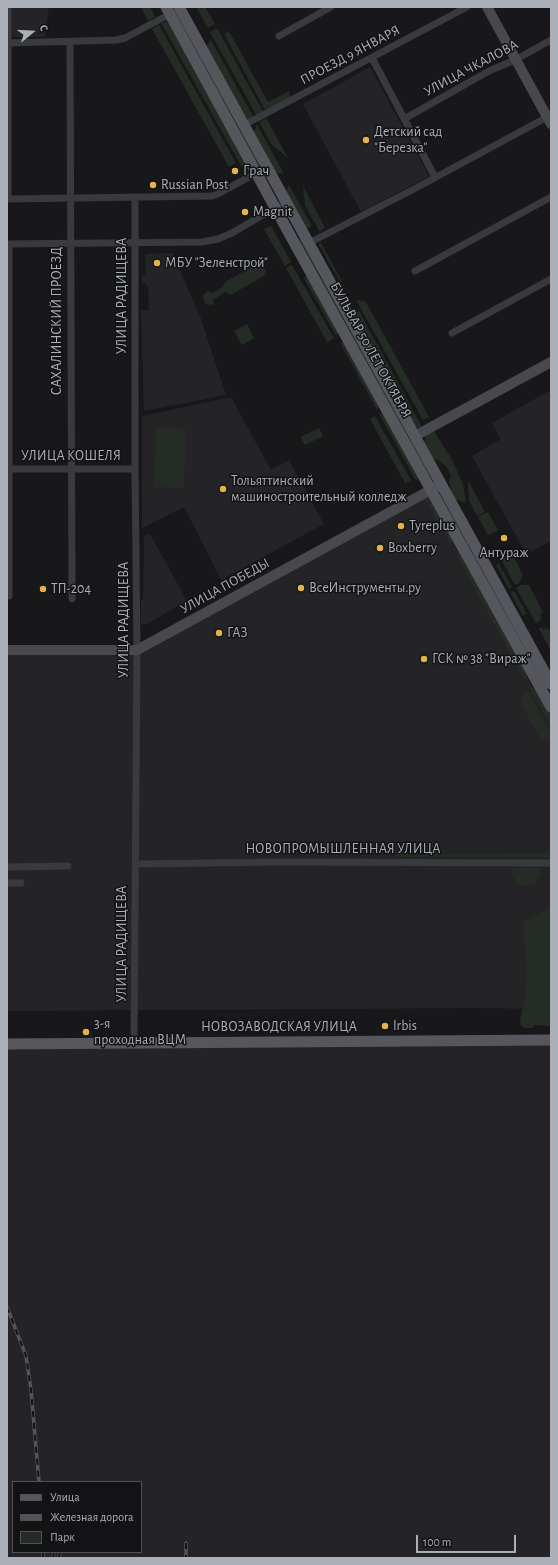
<!DOCTYPE html>
<html>
<head>
<meta charset="utf-8">
<style>
  body { margin:0 }
  #map { position:relative; width:558px; height:1565px; overflow:hidden; background:#18181a; font-family:"Alegreya Sans",sans-serif }
  canvas { display:block }
  .frame { position:absolute; inset:0; border:8px solid #abafb8; pointer-events:none }
  .legend { position:absolute; left:12px; top:1481px; width:130px; height:72px; box-sizing:border-box; background:#131315; border:1px solid #505156; margin:0; padding:5px 7px; list-style:none; font-size:12px; color:#abafb8 }
  .legend li { display:flex; align-items:center; gap:8px; height:20px }
  .legend b { width:20px; border:1px solid #505156 }
  .north { position:absolute; left:12px; top:12px; width:40px; height:40px; -webkit-text-stroke:3px #131315; paint-order:stroke; rotate:72deg; font-size:11px; font-weight:700; line-height:16px; text-align:center; color:#abafb8 }
  .north::after { content:''; display:block; margin:auto; width:14px; height:18px; background:#abafb8; clip-path:polygon(50% 0,100% 100%,50% 72%,0 100%) }
  .scale { position:absolute; left:416px; top:1535px; width:100px; height:18px; box-sizing:border-box; border:2px solid #abafb8; border-top:0; padding-left:5px; font-size:12px; line-height:14px; white-space:nowrap; color:#abafb8; -webkit-text-stroke:3px #131315; paint-order:stroke }
</style>
</head>
<body>
<div id="map">
<canvas width="558" height="1565"></canvas>
<div class="frame"></div>
<ul class="legend">
<li><b style="height:5px;background:#55575d"></b>Улица</li>
<li><b style="height:5px;background:#525459"></b>Железная дорога</li>
<li><b style="height:11px;background:#242c25"></b>Парк</li>
</ul>
<div class="north">С</div>
<div class="scale">100 m</div>
</div>
<script>
const context = document.querySelector('canvas').getContext('2d');
context.lineJoin = 'round';
function fill(path, color) { context.fillStyle = color; context.fill(path, 'evenodd'); }
const poly = rows => new Path2D(rows.map(r => 'M' + r).join(''));
function trace(path, color, width, dash) { context.strokeStyle = color; context.lineWidth = width; context.lineCap = dash ? 'butt' : 'round'; context.setLineDash(dash || []); context.stroke(path); }
function label(font, color, halo, rows, align = 'center') {
  context.font = font + ' "Alegreya Sans",sans-serif'; context.lineWidth = 3; context.setLineDash([]); context.textBaseline = 'middle'; context.strokeStyle = halo; context.fillStyle = color; for (const [text, x, y, turn = 0] of rows) {
    context.save(); context.translate(x, y); context.rotate((+turn || 0) * Math.PI / 180); context.textAlign = isNaN(turn) ? turn : align; if (halo) context.strokeText(text, 0, 0); context.fillText(text, 0, 0); context.restore();
  }
}
const built = poly([
  [10,7,49,7,45,37,10,37],
  [370,67,429,176,361,212,303,104],
  [172,253,200,316,226,395,144,411,141,311,149,310,148,286,146,286,146,283,142,283,142,275,146,275,145,254],
  [551,390,551,541,526,554,472,456,501,439,492,423],
  [231,397,271,470,289,460,324,524,221,580,184,507,142,528,142,416],
  [429,496,551,721,551,1009,473,1008,7,1011,7,653,140,652],
  [150,534,187,601,147,624,141,624,141,600,143,600,144,537],
  [551,1041,551,1558,7,1558,7,1044],
  [13,1482,141,1482,141,1552,13,1552]
]);
const green = poly([
  [141,7,150,7,155,17,148,21],
  [196,7,205,7,215,24,208,28],
  [178,16,260,165,258,165,177,17],
  [165,22,168,22,247,168,244,171,161,23],
  [159,25,236,163,229,167,152,29],
  [217,28,264,113,257,116,210,32],
  [229,31,268,102,289,91,290,98,266,112,224,34],
  [211,40,254,118,247,119,205,47],
  [266,118,288,158,272,145,259,122],
  [257,124,284,174,276,173,254,133],
  [289,185,312,226,306,230,286,191],
  [303,186,325,228,319,231,305,205],
  [271,226,291,262,285,266,264,229],
  [303,238,430,473,427,473,298,240],
  [320,241,342,281,340,282,319,245],
  [257,264,261,264,263,266,266,271,264,276,230,295,225,292,213,300,214,302,212,305,206,304,203,298,204,294,208,291,212,293,223,287,225,282],
  [292,265,334,338,327,342,286,268],
  [306,276,317,290,338,332,336,336,304,278],
  [356,300,366,302,429,417,423,420],
  [359,311,422,427,419,428,414,426,358,325,355,313],
  [247,324,254,338,242,345,234,331],
  [340,342,344,343,380,405,377,410],
  [379,413,384,414,418,478,416,481],
  [375,416,411,480,405,483,370,419],
  [156,428,186,429,184,488,154,487],
  [319,428,323,436,305,445,301,437],
  [433,430,451,458,463,484,466,503,454,499,449,482,451,476,447,467,438,460,432,459,424,445,426,435],
  [468,480,485,512,477,516,469,501],
  [423,496,429,496,453,539,450,543],
  [488,512,498,530,488,535,478,517],
  [519,550,520,552,513,556,523,575,519,583,515,585,501,559],
  [463,553,528,676,525,680,457,556],
  [499,564,512,587,509,589,496,565],
  [521,585,529,585,543,612,540,614,542,617,540,618,541,620,536,623,516,588],
  [514,591,527,614,523,616,511,594,511,592],
  [542,627,543,630,547,627,551,634,551,651,539,629],
  [534,687,537,690,551,715,551,726,529,688],
  [527,690,551,733,551,740,540,738,521,704,521,698],
  [396,851,401,854,551,853,551,857,400,857,396,854],
  [513,868,538,868,541,873,534,885,517,885,511,873],
  [551,908,551,1026,534,1025,533,1028,525,1028,521,1026,520,1021,524,1002,527,974,523,922]
]);
const street = poly([
  [279,36,331,7],
  [70,42,72,599],
  [7,43,116,40,125,38,172,13],
  [372,58,435,177],
  [404,119,489,71,515,60,551,40],
  [244,125,467,7],
  [7,199,212,196,218,194,267,167],
  [8,199,8,7],
  [309,243,416,188,551,115],
  [7,244,202,242,218,239,232,233,278,206],
  [9,244,9,596],
  [415,271,551,197],
  [452,333,551,279],
  [7,469,135,469],
  [136,864,280,862,551,863],
  [7,867,68,866],
  [7,883,21,883],
  [134,1043,137,650,135,469,135,198]
]);
const secondary = poly([
  [487,7,551,124],
  [415,436,551,362],
  [7,650,137,650,438,486]
]);
const primary = poly([
  [166,7,290,235,551,707],
  [179,7,551,684],
  [7,1044,551,1040]
]);
const rail = poly([
  [7,1307,26,1356,31,1390,39,1482],
  [186,1543,186,1558],
  [43,1552,43,1558],
  [53,1558,54,1552],
  [59,1558,60,1552]
]);
const markers = [
  [366,140,4,"#e3b446"],
  [235,171,4,"#e3b446"],
  [153,185,4,"#e3b446"],
  [245,212,4,"#e3b446"],
  [157,263,4,"#e3b446"],
  [223,489,4,"#e3b446"],
  [401,526,4,"#e3b446"],
  [504,538,4,"#e3b446"],
  [380,548,4,"#e3b446"],
  [301,588,4,"#e3b446"],
  [43,589,4,"#e3b446"],
  [219,633,4,"#e3b446"],
  [424,659,4,"#e3b446"],
  [385,1026,4,"#e3b446"],
  [86,1032,4,"#e3b446"]
];
const streetNames = [
  ["ПРОЕЗД 9 ЯНВАРЯ",350,55,-28],
  ["УЛИЦА ЧКАЛОВА",471,68,-28],
  ["УЛИЦА РАДИЩЕВА",122,296,-90],
  ["САХАЛИНСКИЙ ПРОЕЗД",57,321,-90],
  ["БУЛЬВАР 50 ЛЕТ ОКТЯБРЯ",371,350,61],
  ["УЛИЦА КОШЕЛЯ",71,456],
  ["УЛИЦА ПОБЕДЫ",225,586,-29],
  ["УЛИЦА РАДИЩЕВА",124,620,-90],
  ["НОВОПРОМЫШЛЕННАЯ УЛИЦА",343,849],
  ["УЛИЦА РАДИЩЕВА",122,944,-90],
  ["НОВОЗАВОДСКАЯ УЛИЦА",279,1027]
];
const poiNames = [
  ["Детский сад",374,132],
  ["\"Березка\"",374,148],
  ["Грач",243,171],
  ["Russian Post",161,185],
  ["Magnit",253,212],
  ["МБУ \"Зеленстрой\"",165,263],
  ["Тольяттинский",231,481],
  ["машиностроительный колледж",231,497],
  ["Tyreplus",409,526],
  ["Boxberry",388,548],
  ["Антураж",504,553,"center"],
  ["ВсеИнструменты.ру",309,588],
  ["ТП-204",51,589],
  ["ГАЗ",227,633],
  ["ГСК № 38 \"Вираж\"",432,659],
  ["3-я",94,1024],
  ["проходная ВЦМ",94,1040],
  ["Irbis",393,1026]
];
fill(built, '#242427');
fill(green, '#242c25');
trace(street, '#393a3e', 7);
trace(secondary, '#47494e', 10);
trace(primary, '#55575d', 11);
trace(rail, '#525459', 3.5);
trace(rail, '#131315', 2, [6]);
for (const [x, y, r, color] of markers) { const dot = new Path2D(); dot.arc(x, y, r, 0, 2 * Math.PI); context.fillStyle = color; context.fill(dot); trace(dot, '#131315', 1.5); }
label('14px', '#abafb8', '#131315', streetNames);
label('14px', '#abafb8', '#131315', poiNames, 'left');
</script>
</body>
</html>
